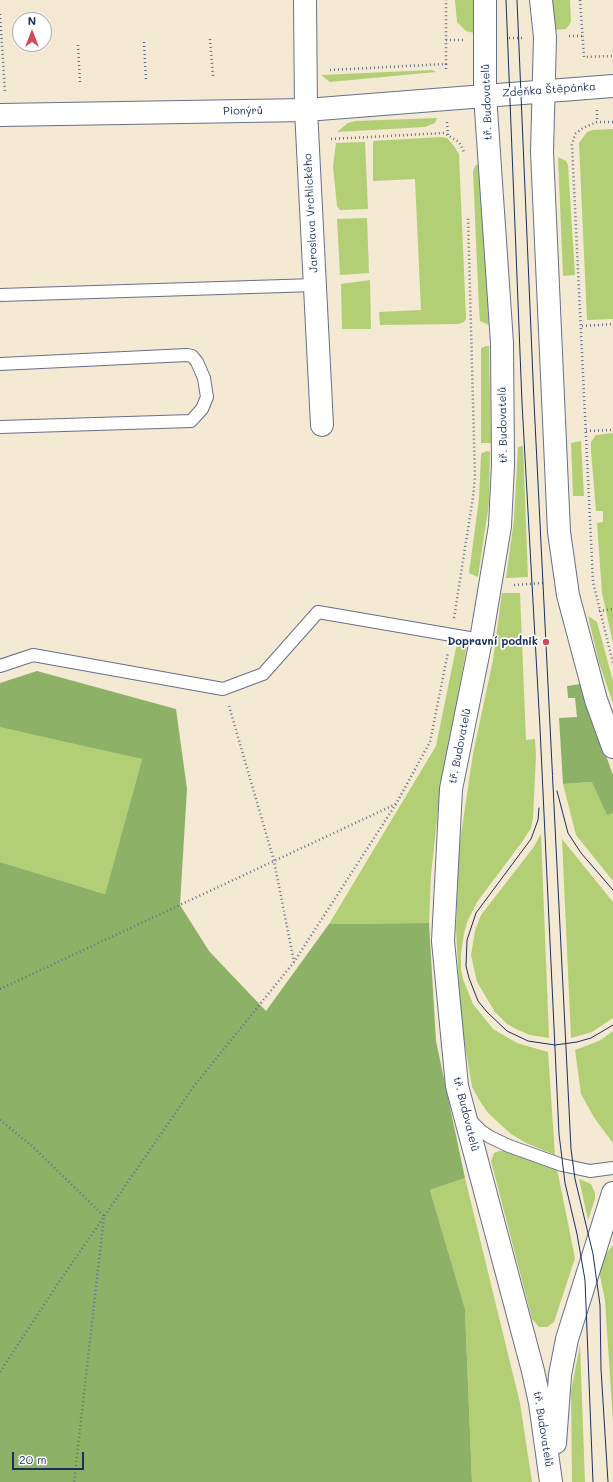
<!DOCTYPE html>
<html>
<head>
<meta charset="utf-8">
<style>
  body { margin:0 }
  #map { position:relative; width:613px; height:1482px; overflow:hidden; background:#f4e9d2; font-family:Mali,sans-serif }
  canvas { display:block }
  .north { position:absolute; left:12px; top:12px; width:40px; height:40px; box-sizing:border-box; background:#fff; border:1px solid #a4acbf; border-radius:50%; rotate:0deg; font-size:11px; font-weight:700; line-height:16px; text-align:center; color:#1b2f5e }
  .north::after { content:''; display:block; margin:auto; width:14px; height:18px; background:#d1495b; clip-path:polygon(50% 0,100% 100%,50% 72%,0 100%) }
  .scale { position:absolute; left:12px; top:1452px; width:72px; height:18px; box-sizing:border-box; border:2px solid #1b2f5e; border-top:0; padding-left:5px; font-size:12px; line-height:14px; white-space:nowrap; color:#1b2f5e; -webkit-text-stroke:3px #fff; paint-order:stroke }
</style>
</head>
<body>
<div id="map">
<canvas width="613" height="1482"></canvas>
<div class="north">N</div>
<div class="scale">20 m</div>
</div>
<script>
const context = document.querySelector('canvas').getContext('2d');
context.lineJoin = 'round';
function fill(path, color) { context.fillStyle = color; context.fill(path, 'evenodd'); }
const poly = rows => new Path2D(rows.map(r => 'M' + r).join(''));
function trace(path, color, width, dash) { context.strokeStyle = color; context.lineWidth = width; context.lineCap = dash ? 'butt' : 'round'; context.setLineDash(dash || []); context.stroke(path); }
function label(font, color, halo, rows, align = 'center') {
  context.font = font + ' Mali,sans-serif'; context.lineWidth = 3.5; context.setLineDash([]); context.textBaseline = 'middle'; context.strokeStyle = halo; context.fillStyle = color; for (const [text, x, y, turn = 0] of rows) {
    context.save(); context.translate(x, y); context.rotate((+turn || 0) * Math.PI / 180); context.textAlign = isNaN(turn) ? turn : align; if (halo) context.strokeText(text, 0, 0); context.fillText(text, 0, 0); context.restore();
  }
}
const green = poly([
  [455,0,473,0,474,33,466,31,457,22],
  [552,0,570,0,571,22,566,29,553,30],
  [432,70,436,72,330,82,321,75],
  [437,118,435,123,425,127,337,132,348,123,355,121],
  [613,129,613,319,587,320,579,143,587,132,593,130],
  [441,137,447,138,454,146,459,154,466,319,464,322,458,324,380,325,379,312,421,310,415,179,373,181,373,141],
  [365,142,368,209,340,210,337,206,333,166,336,143],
  [558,157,566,161,568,165,575,275,563,276],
  [481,162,489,325,480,321,479,309,473,172,475,166],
  [367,218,369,273,340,275,337,219],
  [370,280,371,329,342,329,341,284],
  [486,346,489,346,491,443,481,443,481,348],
  [613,433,613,643,602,593,597,523,603,522,603,511,596,511,591,451,591,442,596,435],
  [581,441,584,496,573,496,571,443],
  [523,446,528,577,506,578,514,520,518,447],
  [487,451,490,452,489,503,478,577,469,573,479,499,481,455,482,453],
  [502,593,520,593,526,740,535,739,536,756,533,818,531,828,522,842,477,902,468,920,464,933,461,953,461,970,463,979,473,1004,493,1029,517,1043,548,1052,555,1155,526,1143,511,1134,488,1113,478,1098,472,1087,461,1021,456,929,459,848,473,754,493,660],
  [588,616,597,622,613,681,613,703,599,663],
  [468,640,439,801,431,875,429,923,329,924,436,746,456,648,460,642],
  [0,725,142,759,105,894,0,862],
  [593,782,607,814,613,813,613,881,576,835,563,784],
  [541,834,549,1038,530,1035,518,1030,507,1024,495,1012,477,982,471,955,475,931,481,915,533,848],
  [562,839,613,902,613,1018,592,1032,571,1038],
  [613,1031,613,1143,595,1119,581,1094,575,1050,599,1041],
  [499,1151,504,1151,557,1169,575,1258,554,1322,547,1327,539,1327,532,1319,491,1161,494,1153],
  [465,1178,520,1403,532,1482,472,1482,465,1309,430,1190],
  [579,1179,591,1184,595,1193,595,1199,588,1220],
  [613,1245,613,1422,605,1300,599,1271,604,1256],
  [580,1345,585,1482,572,1482,571,1391]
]);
const forest = poly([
  [37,671,176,709,187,789,180,905,209,951,266,1011,329,924,429,923,436,1041,465,1178,430,1190,465,1309,472,1482,0,1482,0,862,105,894,142,759,0,727,0,683],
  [580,684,613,775,613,813,607,815,592,782,563,784,559,718,577,717,575,698,568,698,567,686]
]);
const path = poly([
  [580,0,584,57,613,56],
  [0,14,5,92],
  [569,36,583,36],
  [509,38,522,38],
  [210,39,213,76],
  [446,40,463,40],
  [144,42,146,80],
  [78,45,80,83],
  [446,64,446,70],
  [330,70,446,64,446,0],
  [597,110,597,122],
  [447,122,448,135],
  [613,122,597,122,583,128,575,134,572,145,593,582,613,663],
  [331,139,444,133,459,142,464,152],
  [582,326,613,324],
  [586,431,613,430],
  [514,585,543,583],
  [599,611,613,609],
  [454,618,473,497,475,477,468,216],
  [229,706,274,861,294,962],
  [0,989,396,804],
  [0,1120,32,1146,104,1216,74,1482],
  [0,1372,61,1279,194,1086,294,962,396,804,430,742,448,652]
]);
const lane = poly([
  [0,295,315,285],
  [0,364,187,355,192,356,197,362,204,378,207,397,202,409,191,421,0,427],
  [0,666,33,655,223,689,263,674,318,612,481,640],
  [469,1119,481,1131,490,1137,509,1146,562,1165,590,1171,613,1168]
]);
const street = poly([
  [305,0,306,110,322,425]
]);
const secondary = poly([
  [485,0,485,95,502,343,503,465,500,526,481,640,451,789,443,941,457,1086,533,1371,540,1403,551,1482],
  [541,0,545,37,542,152,559,532,568,595,596,700,613,747],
  [0,115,306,110,613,86],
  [555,1443,560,1375,567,1339,613,1193]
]);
const tram = poly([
  [506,0,522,403,540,728,559,1134,565,1183,577,1234,585,1280,593,1482],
  [517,0,534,402,571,1149,575,1179,593,1254,600,1305,601,1369,608,1482],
  [557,791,568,833,581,853,613,890],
  [539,808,538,820,531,839,476,913,467,940,466,966,469,978,478,1001,487,1012,507,1031,528,1041,555,1045,577,1042,591,1038,613,1025]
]);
const markers = [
  [546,642,4,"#d1495b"]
];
const streetNames = [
  ["Zdeňka Štěpánka",549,90,-4],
  ["tř. Budovatelů",487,102,-92],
  ["Pionýrů",243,111,-1],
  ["Jaroslava Vrchlického",311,213,-93],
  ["tř. Budovatelů",503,425,-91],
  ["tř. Budovatelů",460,746,-79],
  ["tř. Budovatelů",466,1114,76],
  ["tř. Budovatelů",543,1429,81]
];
const poiNames = [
  ["Dopravní podnik",538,642]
];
fill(green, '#b2cf76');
fill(forest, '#8db267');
trace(lane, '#677087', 14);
trace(street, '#677087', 24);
trace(secondary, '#677087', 24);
trace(path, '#677087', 2.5, [1, 3]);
trace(lane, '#fff', 12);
trace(street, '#fff', 22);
trace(secondary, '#fff', 22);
trace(tram, '#1b2f5e', 1);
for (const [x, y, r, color] of markers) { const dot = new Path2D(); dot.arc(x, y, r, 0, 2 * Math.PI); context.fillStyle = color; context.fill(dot); trace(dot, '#fff', 1.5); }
label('11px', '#1b2f5e', '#fff', streetNames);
label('bold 11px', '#1b2f5e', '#fff', poiNames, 'right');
</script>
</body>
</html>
